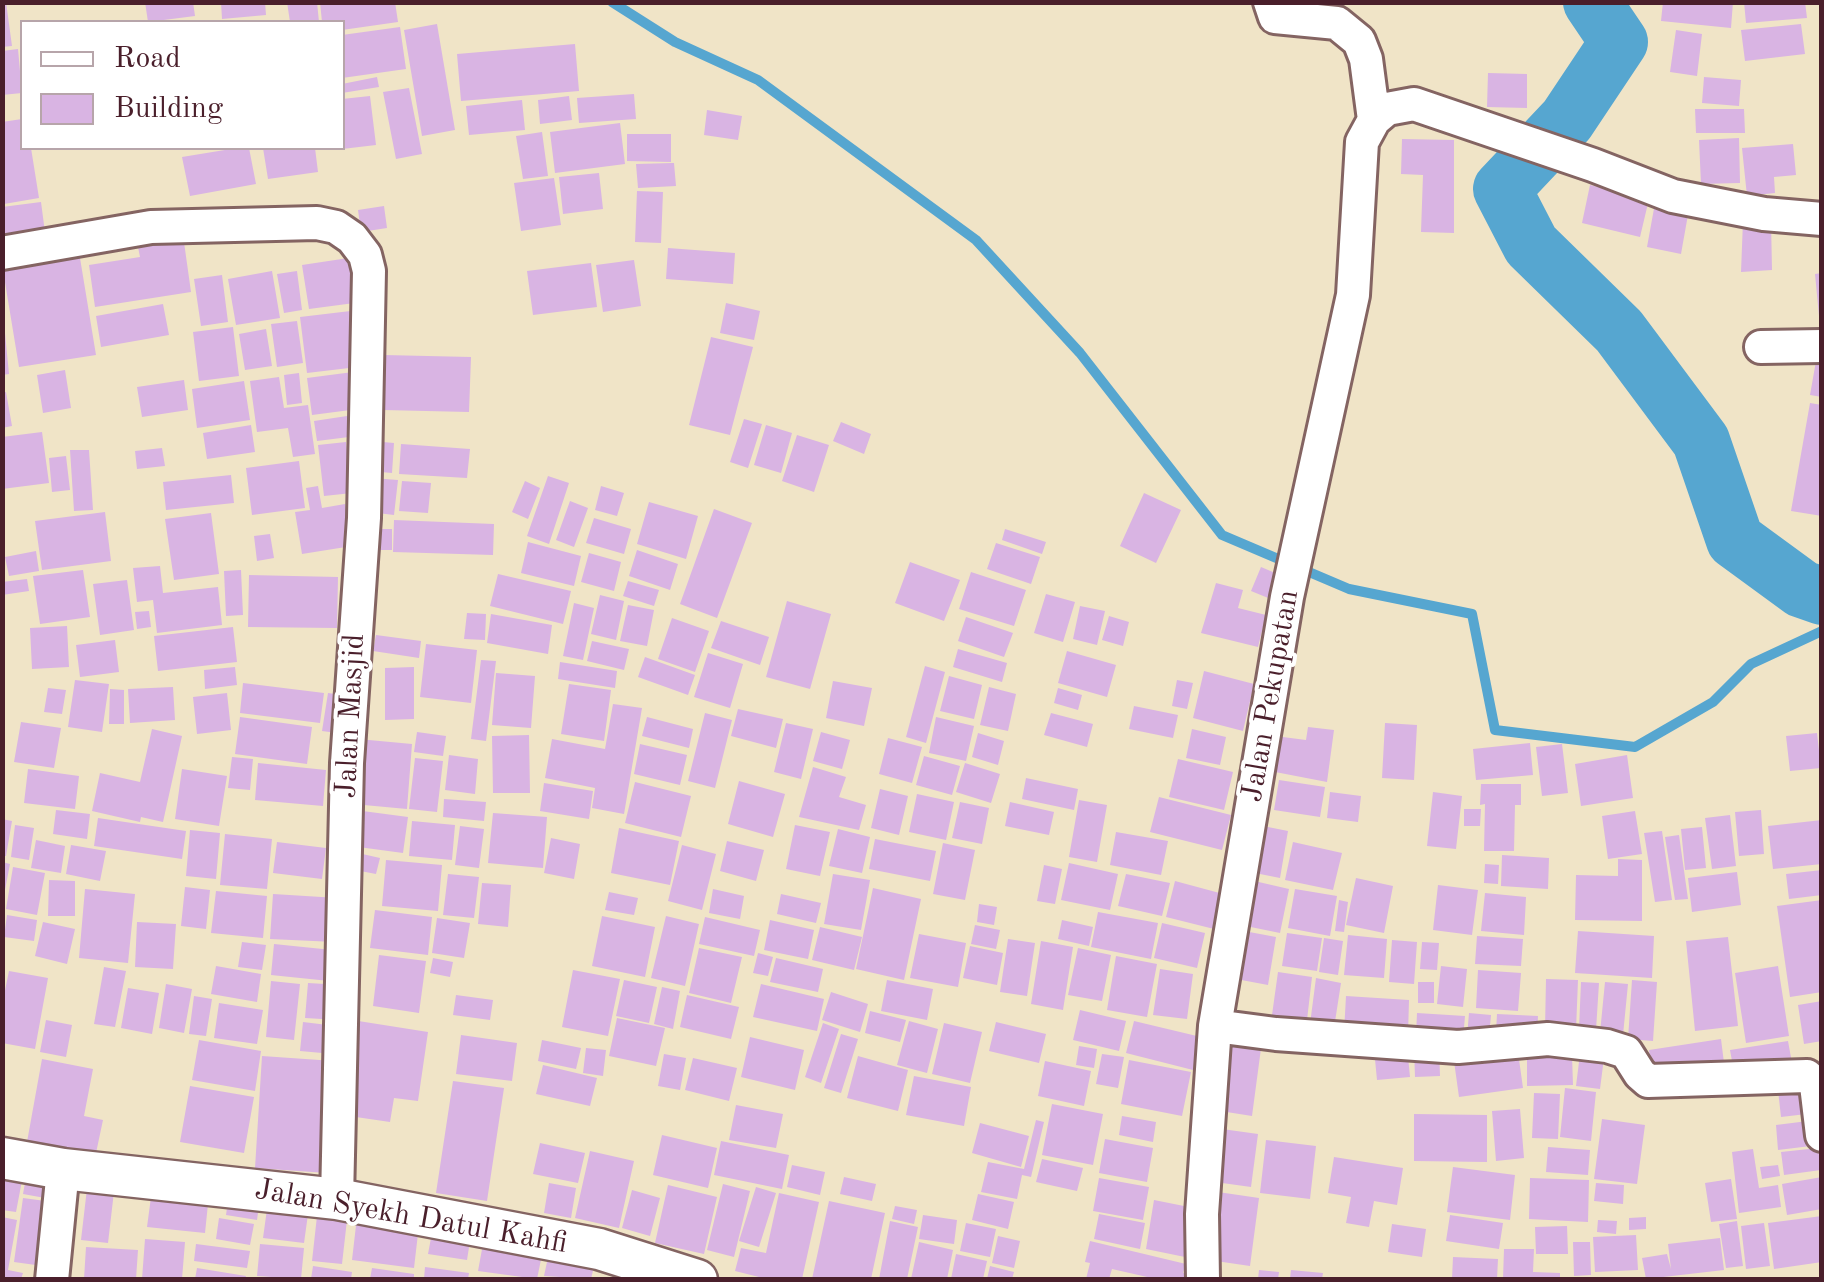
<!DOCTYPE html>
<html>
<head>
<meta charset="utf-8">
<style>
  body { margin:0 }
  #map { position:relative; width:1824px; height:1282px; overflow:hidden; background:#f0e4c7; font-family:"Old Standard TT",serif }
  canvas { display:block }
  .frame { position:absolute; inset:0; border:5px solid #4a1f2b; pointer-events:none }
  .legend { position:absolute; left:20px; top:20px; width:325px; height:130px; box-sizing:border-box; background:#fff; border:2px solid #b7a5aa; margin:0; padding:12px 18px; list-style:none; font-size:30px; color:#4a1f2b }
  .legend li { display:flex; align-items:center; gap:20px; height:50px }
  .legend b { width:50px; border:2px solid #b7a5aa }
</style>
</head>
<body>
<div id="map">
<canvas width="1824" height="1282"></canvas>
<div class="frame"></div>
<ul class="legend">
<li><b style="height:12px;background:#fff"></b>Road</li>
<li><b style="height:28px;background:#d9b4e3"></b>Building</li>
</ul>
</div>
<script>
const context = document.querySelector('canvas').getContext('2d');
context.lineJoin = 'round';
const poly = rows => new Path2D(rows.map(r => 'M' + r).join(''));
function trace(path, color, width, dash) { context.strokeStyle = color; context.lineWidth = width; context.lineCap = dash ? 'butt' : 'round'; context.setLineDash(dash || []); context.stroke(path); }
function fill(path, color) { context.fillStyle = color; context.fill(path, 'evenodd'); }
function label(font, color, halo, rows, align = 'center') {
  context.font = font + ' "Old Standard TT",serif'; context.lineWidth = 8; context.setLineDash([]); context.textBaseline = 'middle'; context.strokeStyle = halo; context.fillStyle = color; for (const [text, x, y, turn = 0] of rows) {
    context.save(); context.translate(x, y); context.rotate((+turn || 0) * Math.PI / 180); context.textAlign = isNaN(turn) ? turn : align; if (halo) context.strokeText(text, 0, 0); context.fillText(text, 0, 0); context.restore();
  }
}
const stream = poly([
  [612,2,675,42,758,80,976,240,1080,353,1222,535,1349,589,1472,614,1495,730,1635,747,1713,702,1751,664,1822,631]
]);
const river = poly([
  [1592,2,1619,42,1567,120,1502,189,1531,245,1619,331,1701,441,1735,540,1802,589,1822,596]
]);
const building = poly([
  [2,2,6,2,12,46,2,47],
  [145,2,193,2,195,16,148,22],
  [221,2,265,2,266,15,222,19],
  [287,2,317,2,319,22,290,22],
  [320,2,395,2,398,22,342,30,342,22,322,22],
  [1663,2,1733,2,1731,28,1661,21],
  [1744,2,1805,2,1807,18,1746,23],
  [437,24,455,130,422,136,404,30],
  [1801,24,1805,54,1745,61,1741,30],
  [400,27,406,69,342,78,342,35],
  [1676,30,1702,34,1697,76,1670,72],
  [575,44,579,91,461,101,457,54],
  [18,49,22,93,2,95,2,51],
  [1488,73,1527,74,1527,108,1487,107],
  [377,77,379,87,342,93,342,84],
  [1704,77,1741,80,1739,106,1702,103],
  [409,88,422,154,396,159,383,92],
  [634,94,636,119,579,123,577,98],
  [370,96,376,145,342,149,342,99],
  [569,96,572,120,540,124,538,100],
  [522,100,525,130,469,135,466,106],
  [1695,109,1744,109,1745,133,1696,133],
  [707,110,742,116,738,140,704,135],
  [22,119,22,148,31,148,39,198,4,204,2,122],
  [620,123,625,164,555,173,550,132],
  [542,132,548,176,523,179,516,136],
  [627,134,671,134,671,162,627,161],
  [1739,138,1740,183,1701,184,1699,140],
  [1402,139,1454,140,1454,233,1421,232,1423,175,1401,174],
  [1793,144,1796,175,1774,177,1775,193,1747,196,1742,148],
  [237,148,249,148,256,184,190,196,182,157],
  [263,148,315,148,318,172,268,179],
  [672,163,674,163,676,186,638,188,636,164],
  [599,173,603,209,563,214,559,177],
  [554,178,561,225,521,231,514,183],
  [1590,185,1649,199,1640,237,1582,223],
  [637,191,663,192,661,243,635,242],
  [41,202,46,240,2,246,2,207],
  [1655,203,1689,209,1681,254,1647,247],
  [384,206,387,228,361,232,358,210],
  [1743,221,1771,221,1772,270,1741,272],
  [183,235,191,292,95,307,89,265,140,257,137,242],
  [668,248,735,253,733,284,666,279],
  [79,252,96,355,19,367,2,264],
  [355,257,362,302,309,309,302,265],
  [634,260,641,306,603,312,596,265],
  [591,263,597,307,533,315,527,271],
  [272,271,280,318,236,325,228,279],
  [297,271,302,310,284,313,277,274],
  [1822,273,1822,316,1819,316,1815,274],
  [222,275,228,322,201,326,194,279],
  [726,303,760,311,754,340,720,333],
  [163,304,169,335,101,347,96,316],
  [359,310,366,366,307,373,300,317],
  [297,321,303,363,277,367,271,324],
  [233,327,239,376,199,381,193,332],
  [266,329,272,366,245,370,239,334],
  [2,333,5,333,9,374,2,375],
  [711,337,753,347,730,435,689,425],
  [384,355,471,357,469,412,383,410],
  [1816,361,1822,362,1822,397,1810,395],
  [65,370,71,408,43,413,37,375],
  [353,372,358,409,312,415,307,378],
  [299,373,302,403,287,405,284,375],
  [279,377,284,408,308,405,315,454,293,457,288,428,257,432,250,381],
  [184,380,188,410,142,417,137,387],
  [244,381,250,420,197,428,192,389],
  [6,392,12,426,2,428,2,393],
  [1810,403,1822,405,1822,516,1791,511],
  [347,416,349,437,317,441,314,421],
  [744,419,762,424,748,468,730,462],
  [841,422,871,434,864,454,833,441],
  [251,425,255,452,207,459,203,433],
  [766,425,792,433,781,473,754,465],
  [42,432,49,483,2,489,2,437],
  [797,435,829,445,814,492,782,481],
  [372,441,394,443,392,473,370,471],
  [346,442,352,493,324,496,318,445],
  [401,444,470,449,467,478,399,474],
  [162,448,165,466,137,469,135,451],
  [70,450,89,450,93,510,74,511],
  [66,456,70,490,52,492,49,458],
  [299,461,305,508,252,515,246,468],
  [231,475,234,503,166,510,163,482],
  [548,476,569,483,549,544,527,536],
  [372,478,398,480,394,515,369,512],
  [402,481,431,483,428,513,399,511],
  [525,481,540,488,528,519,512,512],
  [318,486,322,508,345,504,352,546,302,554,295,512,310,510,306,488],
  [601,486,624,493,617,516,595,510],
  [1144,493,1181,510,1156,563,1120,546],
  [570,501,588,508,574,547,556,540],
  [649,502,698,516,686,559,637,544],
  [714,509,752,523,717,618,680,604],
  [105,512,111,561,42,570,35,521],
  [211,513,219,574,174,580,165,519],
  [594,518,631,529,624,554,586,543],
  [394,520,494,524,493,555,393,552],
  [376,529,392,529,392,550,376,550],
  [1005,529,1046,542,1042,554,1002,540],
  [270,534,274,558,257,561,254,536],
  [528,542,581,556,574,586,521,573],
  [996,543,1040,557,1031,584,987,569],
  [637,550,678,564,670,590,629,576],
  [36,551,39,571,9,576,5,557],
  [589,553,621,562,614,591,581,582],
  [910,562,960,580,944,621,895,603],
  [160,566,163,593,218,587,222,625,157,633,153,600,137,602,133,568],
  [1261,567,1287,578,1278,602,1251,591],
  [83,570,90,617,40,624,33,576],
  [241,570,243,615,226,616,224,571],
  [971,572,1026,590,1014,626,959,609],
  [498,574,571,591,563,624,490,606],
  [249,575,338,577,337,628,248,627],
  [27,579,29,591,2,595,2,582],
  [127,580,134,630,100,635,93,584],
  [628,581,659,590,654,606,623,596],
  [1216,583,1243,590,1238,608,1266,615,1258,647,1201,633],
  [1046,594,1075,602,1063,642,1034,633],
  [600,595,624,601,616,640,591,634],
  [787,601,831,614,810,689,766,677],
  [574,603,594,608,583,660,563,656],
  [628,605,654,610,647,646,620,641],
  [1080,606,1105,611,1097,645,1073,639],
  [149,611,151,627,137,629,135,612],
  [467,613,486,614,485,640,464,639],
  [491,614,552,625,548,654,487,643],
  [1109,616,1129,622,1123,646,1102,640],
  [966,617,1013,633,1004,657,958,641],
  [672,618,709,631,695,672,658,659],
  [721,621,769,637,760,665,711,648],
  [67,626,69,667,32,669,30,628],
  [233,627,237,662,158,671,154,636],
  [376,635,421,641,419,658,373,651],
  [115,640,119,672,80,677,76,645],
  [592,641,629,649,624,670,587,661],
  [426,644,477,650,471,703,420,697],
  [958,649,1007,663,1002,682,953,667],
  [1067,651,1116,665,1107,697,1058,683],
  [708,653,743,664,730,708,694,697],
  [645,657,695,675,688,695,638,677],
  [481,660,496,661,486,741,471,739],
  [560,662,617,671,615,688,558,679],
  [925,666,945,672,926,743,906,737],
  [235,667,237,685,205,689,204,670],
  [414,667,414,719,385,720,385,668],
  [1204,671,1254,684,1243,731,1193,718],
  [496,673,535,676,531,728,492,725],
  [949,676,982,685,974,719,940,711],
  [75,680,109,684,102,732,68,727],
  [1177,680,1193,683,1187,709,1172,706],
  [833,681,872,688,864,726,826,718],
  [243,683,324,693,320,723,240,713],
  [569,684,611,690,604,741,561,734],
  [173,687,175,720,130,723,128,689],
  [989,687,1016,694,1008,731,980,725],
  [48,688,66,690,62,714,44,712],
  [1058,688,1082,695,1078,710,1054,703],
  [110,689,124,690,124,724,109,724],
  [227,693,231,730,197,734,193,697],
  [328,693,349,696,344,734,322,731],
  [613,704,642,708,624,814,592,808,595,788,545,778,552,739,605,749],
  [1134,706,1178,715,1173,738,1129,729],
  [738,709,783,719,776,748,731,736],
  [705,713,732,720,715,788,688,781],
  [1051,713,1093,724,1087,747,1044,735],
  [240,717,312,727,307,764,235,754],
  [647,717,693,729,689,748,642,736],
  [936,717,974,726,966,761,929,753],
  [21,722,61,728,54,768,14,762],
  [786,723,813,729,801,779,774,772],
  [1385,723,1417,725,1414,780,1382,778],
  [1308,727,1334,730,1327,782,1270,771,1275,736,1306,740],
  [152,729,182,736,163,822,141,817,140,822,92,811,100,773,140,782],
  [1192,729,1226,737,1220,765,1186,758],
  [417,732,446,736,443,756,414,752],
  [821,732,850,740,842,769,813,761],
  [978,733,1004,741,998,765,972,757],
  [1817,733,1821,768,1790,771,1786,736],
  [529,735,530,793,493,793,492,736],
  [888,738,922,747,912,783,879,774],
  [358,739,412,744,407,809,353,804],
  [1530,743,1533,775,1476,780,1473,749],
  [640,744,687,755,680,785,634,774],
  [1562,744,1568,793,1542,796,1536,747],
  [449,755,478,759,475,794,445,790],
  [1627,755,1633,798,1581,806,1575,764],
  [924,756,960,766,952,795,916,785],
  [232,757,253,759,250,790,228,788],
  [415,758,443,761,437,812,409,809],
  [1178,759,1233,772,1224,810,1169,797],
  [258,763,326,770,323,806,255,800],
  [965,763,1000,774,991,803,956,792],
  [813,767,846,777,839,797,866,805,859,830,799,817],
  [28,769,79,776,75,809,24,803],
  [182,769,227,776,219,826,175,819],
  [1026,778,1078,789,1074,810,1022,799],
  [1279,780,1325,787,1320,817,1274,810],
  [739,781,785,794,773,837,728,824],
  [635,782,691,796,681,837,625,823],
  [544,783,593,791,589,819,540,811],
  [1481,784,1521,784,1521,805,1515,805,1514,851,1484,851,1485,804,1480,805],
  [880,789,908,796,899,835,871,828],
  [1330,792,1361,796,1358,822,1327,818],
  [1433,792,1462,796,1456,849,1427,846],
  [917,794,954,802,946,840,909,832],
  [1159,797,1231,815,1222,850,1150,832],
  [444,799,486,802,484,821,443,817],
  [1079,800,1107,805,1097,862,1069,857],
  [960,802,989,808,982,844,952,838],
  [1010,802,1054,812,1049,835,1005,826],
  [1464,809,1481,809,1480,826,1464,826],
  [56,810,90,814,87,839,53,834],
  [355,810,408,817,403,853,351,846],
  [1761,810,1764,854,1739,856,1735,812],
  [1635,811,1642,854,1608,859,1602,816],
  [493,813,547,817,543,868,488,863],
  [1730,815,1736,866,1712,869,1705,818],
  [98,818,186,831,182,859,94,846],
  [2,819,12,821,6,856,2,856],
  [1822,820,1822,864,1773,869,1768,826],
  [412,821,455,825,452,860,409,856],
  [15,825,34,828,29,860,11,857],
  [795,825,830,832,820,876,786,869],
  [460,826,484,829,479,868,455,865],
  [1263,826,1288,831,1280,878,1255,873],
  [1702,827,1706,868,1685,870,1681,829],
  [619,828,679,841,670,885,611,873],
  [838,829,870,837,862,873,829,866],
  [190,830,220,833,216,879,186,876],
  [1662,831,1672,900,1655,902,1644,833],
  [1116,832,1168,841,1161,875,1110,865],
  [225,834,272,839,267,889,220,885],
  [1679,835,1688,899,1675,900,1665,837],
  [551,838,580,844,574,879,544,873],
  [875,839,936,851,930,881,869,869],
  [36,840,65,846,61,873,31,868],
  [727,841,764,850,756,881,720,871],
  [277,842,326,848,322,879,273,873],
  [1293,842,1342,853,1333,890,1285,880],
  [943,843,975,850,965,900,933,894],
  [71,845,106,851,100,881,66,874],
  [682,845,716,854,702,910,668,901],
  [358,853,380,858,376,874,355,870],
  [1502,855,1549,858,1548,889,1501,886],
  [1618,859,1642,860,1642,921,1575,920,1576,875,1618,876],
  [386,860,442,865,438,911,382,906],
  [2,862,10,864,4,895,2,895],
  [1069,863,1118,874,1110,910,1061,900],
  [1485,864,1499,865,1498,884,1484,883],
  [1044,865,1062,869,1055,904,1037,901],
  [13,867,45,873,37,915,6,909],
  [1822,870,1822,895,1789,899,1786,874],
  [1737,872,1741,905,1692,912,1688,878],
  [448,874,479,877,474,918,443,915],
  [833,874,870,880,861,930,824,924],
  [1126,874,1170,883,1162,916,1118,906],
  [1356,878,1393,886,1384,933,1346,925],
  [49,880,75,881,75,916,48,916],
  [1250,880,1289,889,1280,933,1241,925],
  [1175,881,1227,895,1218,930,1166,917],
  [482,883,511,885,508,927,478,924],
  [1438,885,1478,890,1472,935,1433,930],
  [185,887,210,890,206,929,181,926],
  [873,888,921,899,904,980,856,969],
  [85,889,135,894,128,963,79,958],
  [713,889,744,896,740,919,709,913],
  [1295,889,1337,896,1330,936,1288,928],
  [216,891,267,896,263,938,211,933],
  [609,892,638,898,634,915,605,910],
  [1485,893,1526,897,1524,935,1481,931],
  [273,894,338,898,335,942,270,939],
  [781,894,821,903,816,923,777,914],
  [1339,900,1348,902,1344,932,1335,931],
  [1822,900,1822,992,1790,997,1777,906],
  [979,904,997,907,994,925,977,922],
  [375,910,432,917,428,955,370,948],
  [1098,912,1158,923,1151,959,1091,947],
  [7,915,37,920,34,941,4,937],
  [602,916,655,927,645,977,592,966],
  [666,916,699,924,685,986,651,978],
  [705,917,760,930,754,956,699,944],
  [437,918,470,923,464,958,432,953],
  [770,920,814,930,808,959,764,950],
  [1062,920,1093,927,1089,946,1058,939],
  [43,922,75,929,67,964,35,956],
  [137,922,176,924,173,969,135,967],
  [1162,923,1205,933,1197,968,1154,958],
  [975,925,1000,930,996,949,971,944],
  [820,927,862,937,854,970,812,960],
  [1244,931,1276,937,1268,985,1236,979],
  [1578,931,1654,936,1652,978,1575,973],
  [1287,933,1322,938,1317,971,1282,966],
  [919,934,966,943,958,987,910,978],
  [1348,935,1387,939,1384,978,1344,975],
  [1477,936,1523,939,1521,966,1475,964],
  [1728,937,1738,1026,1695,1031,1686,941],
  [1324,938,1343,941,1338,975,1319,972],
  [1008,939,1035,943,1027,996,1000,992],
  [1392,940,1417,942,1414,984,1389,982],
  [1041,941,1073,947,1063,1010,1031,1004],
  [242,942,266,945,262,970,238,967],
  [1422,942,1439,943,1437,970,1420,969],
  [274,944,342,951,339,982,271,975],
  [970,946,1003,953,997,985,963,978],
  [699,948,742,957,731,1003,689,993],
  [1078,948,1111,955,1102,1001,1068,995],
  [758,953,773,957,768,976,753,973],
  [379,955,426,961,419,1013,373,1006],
  [1116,956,1157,964,1147,1017,1107,1010],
  [433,958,453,962,450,977,430,973],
  [776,958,823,969,818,992,770,982],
  [216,966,261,974,257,1002,211,994],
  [1441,966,1467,969,1463,1007,1437,1004],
  [1778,966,1789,1036,1746,1043,1735,973],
  [104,967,126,971,115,1027,94,1024],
  [1160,969,1193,974,1187,1019,1153,1015],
  [573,970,620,979,608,1036,562,1027],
  [1478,970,1521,973,1518,1011,1476,1008],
  [9,971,48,978,35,1049,2,1043,2,1005],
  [1278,972,1312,977,1307,1020,1272,1015],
  [1316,978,1341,983,1334,1028,1310,1024],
  [1546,979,1578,980,1576,1030,1545,1029],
  [624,980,657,987,649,1023,616,1016],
  [887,980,933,989,927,1020,881,1011],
  [1632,980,1657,982,1653,1041,1628,1039],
  [271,981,300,984,294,1040,266,1037],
  [1418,982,1434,982,1434,1003,1418,1003],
  [1581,982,1599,983,1596,1030,1579,1029],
  [1605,982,1628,984,1623,1035,1600,1033],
  [308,983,341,985,338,1020,305,1018],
  [166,984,192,989,184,1033,159,1028],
  [761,984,824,999,817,1031,753,1017],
  [662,987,680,991,673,1029,654,1024],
  [128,988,159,993,152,1034,121,1028],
  [831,992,868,1004,860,1032,822,1020],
  [456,995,493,1000,490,1020,453,1015],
  [687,995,739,1007,731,1039,680,1027],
  [194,996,212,999,206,1036,189,1034],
  [1346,996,1409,1000,1408,1035,1344,1032],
  [1822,1001,1822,1041,1804,1044,1798,1005],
  [219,1003,263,1010,257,1044,214,1038],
  [1080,1010,1126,1021,1119,1051,1073,1040],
  [870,1011,906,1020,900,1042,865,1033],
  [1417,1013,1465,1016,1463,1039,1416,1036],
  [1469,1013,1491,1015,1489,1038,1467,1037],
  [1497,1014,1538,1016,1537,1034,1496,1032],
  [617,1018,665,1028,656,1066,609,1056],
  [46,1020,72,1025,66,1057,40,1052],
  [352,1020,428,1032,418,1101,394,1098,390,1122,349,1116],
  [909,1021,938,1029,927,1073,897,1065],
  [1134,1021,1201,1037,1193,1070,1126,1053],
  [303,1022,336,1026,333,1054,300,1051],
  [996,1022,1046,1034,1039,1063,989,1051],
  [823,1023,839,1029,821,1083,805,1077],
  [944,1023,982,1032,970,1083,932,1074],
  [841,1034,858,1039,841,1093,824,1088],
  [461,1035,517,1043,512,1081,456,1074],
  [1224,1036,1262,1041,1252,1116,1214,1110],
  [750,1037,804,1050,795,1090,741,1077],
  [1721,1039,1724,1063,1652,1073,1649,1050],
  [199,1040,261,1051,255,1091,192,1080],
  [542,1040,581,1048,576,1069,538,1061],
  [1788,1041,1792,1063,1734,1072,1730,1050],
  [1517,1045,1523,1088,1459,1097,1453,1054],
  [1079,1046,1097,1049,1094,1068,1076,1065],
  [1407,1046,1410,1077,1377,1080,1374,1049],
  [1581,1046,1605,1050,1600,1089,1576,1086],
  [1439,1047,1440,1076,1415,1077,1414,1049],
  [586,1048,606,1050,603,1076,583,1073],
  [664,1054,686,1058,680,1090,658,1086],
  [1102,1054,1124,1057,1118,1088,1096,1084],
  [1527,1055,1572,1055,1573,1085,1527,1086],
  [262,1056,334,1061,327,1173,255,1168],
  [858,1056,908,1070,898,1111,847,1098],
  [693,1058,737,1068,729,1101,685,1090],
  [42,1059,93,1069,84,1116,103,1120,96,1153,27,1142],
  [1129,1060,1191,1072,1182,1116,1121,1104],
  [1045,1061,1091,1071,1084,1106,1038,1096],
  [543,1065,597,1078,590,1106,536,1094],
  [914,1076,971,1087,964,1126,906,1115],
  [453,1081,504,1088,487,1201,436,1193],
  [190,1086,254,1097,244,1153,180,1142],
  [1811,1086,1815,1113,1781,1117,1778,1090],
  [1565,1088,1596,1092,1591,1141,1560,1137],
  [1534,1093,1560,1094,1558,1139,1532,1138],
  [1052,1104,1103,1114,1093,1165,1042,1155],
  [736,1105,783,1114,776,1148,729,1140],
  [1520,1109,1524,1158,1496,1161,1492,1111],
  [1414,1114,1487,1115,1487,1162,1414,1161],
  [1122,1116,1156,1122,1153,1142,1119,1135],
  [1602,1119,1645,1125,1637,1184,1594,1179],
  [1036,1120,1044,1122,1031,1177,1022,1175,1017,1199,981,1192,988,1162,1024,1169],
  [1816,1120,1819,1145,1778,1150,1776,1125],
  [980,1123,1029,1136,1021,1167,972,1153],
  [1222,1129,1258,1134,1251,1187,1215,1182],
  [662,1135,717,1148,708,1188,653,1175],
  [1105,1139,1153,1148,1147,1182,1099,1173],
  [1266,1140,1316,1146,1310,1199,1260,1193],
  [721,1141,789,1155,782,1189,714,1175],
  [540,1143,585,1153,578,1183,533,1174],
  [1548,1147,1590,1150,1588,1175,1546,1172],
  [1818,1148,1821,1170,1784,1175,1781,1152],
  [1753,1149,1759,1188,1778,1185,1781,1207,1739,1213,1732,1152],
  [590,1151,634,1161,619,1228,575,1218],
  [1334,1157,1403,1168,1397,1205,1374,1201,1369,1227,1346,1223,1351,1197,1328,1193],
  [1042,1159,1083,1168,1077,1191,1036,1182],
  [792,1165,825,1172,820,1195,787,1187],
  [1778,1165,1780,1176,1762,1179,1760,1167],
  [2,1166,24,1170,16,1212,2,1210],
  [28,1166,50,1170,45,1198,23,1194],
  [1453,1167,1515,1175,1510,1220,1447,1212],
  [844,1177,876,1184,872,1201,840,1194],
  [1822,1177,1822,1209,1787,1215,1782,1184],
  [1099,1178,1149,1187,1143,1220,1093,1211],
  [1530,1178,1589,1180,1588,1222,1529,1219],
  [1731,1179,1737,1219,1711,1222,1705,1183],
  [88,1180,115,1183,108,1243,81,1240],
  [549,1183,576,1188,571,1218,544,1213],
  [1596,1183,1624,1185,1623,1204,1594,1201],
  [723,1184,750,1191,734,1257,707,1250],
  [668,1185,717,1197,704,1254,655,1243],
  [756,1187,776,1193,759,1247,739,1241],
  [632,1190,660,1198,650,1236,622,1228],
  [1218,1192,1259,1198,1250,1266,1209,1260],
  [779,1193,819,1202,802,1279,767,1279,735,1271,741,1248,766,1253],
  [229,1194,260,1198,257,1220,226,1215],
  [978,1194,1014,1202,1008,1229,972,1220],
  [151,1197,208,1204,205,1233,147,1227],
  [23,1198,53,1202,43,1266,14,1262],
  [1154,1200,1194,1208,1185,1257,1146,1249],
  [829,1201,885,1213,871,1279,812,1279],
  [268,1202,309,1207,304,1243,263,1238],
  [895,1206,917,1210,914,1224,892,1219],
  [1099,1214,1145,1223,1140,1249,1094,1239],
  [923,1215,957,1220,954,1244,919,1239],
  [1450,1215,1503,1223,1499,1249,1446,1241],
  [317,1216,347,1220,342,1264,312,1261],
  [1822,1216,1822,1262,1774,1269,1768,1223],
  [2,1217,17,1220,8,1270,23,1273,21,1279,2,1279],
  [357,1217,419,1225,414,1268,352,1260],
  [1646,1217,1646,1229,1629,1230,1629,1218],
  [219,1218,254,1224,250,1245,216,1239],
  [1598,1220,1617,1221,1616,1234,1597,1232],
  [890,1221,918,1227,907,1279,879,1279],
  [1737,1221,1743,1266,1726,1268,1719,1224],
  [434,1222,472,1228,467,1260,428,1254],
  [966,1223,996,1229,990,1257,960,1251],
  [1764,1223,1770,1266,1746,1269,1741,1226],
  [1392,1224,1426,1229,1422,1257,1388,1252],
  [1567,1226,1568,1254,1536,1254,1535,1227],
  [485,1233,544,1245,537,1279,478,1271],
  [1636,1235,1638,1270,1595,1272,1593,1237],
  [998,1236,1020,1241,1014,1268,992,1263],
  [1720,1238,1724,1270,1646,1279,1642,1258,1667,1254,1671,1269,1668,1244],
  [145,1239,185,1242,182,1279,142,1279],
  [1090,1241,1186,1264,1183,1273,1187,1272,1189,1279,1156,1279,1112,1269,1109,1279,1086,1279,1090,1263,1085,1262],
  [919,1242,953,1250,947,1279,911,1279],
  [1573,1242,1590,1242,1591,1275,1574,1276],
  [196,1244,250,1251,247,1268,194,1261],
  [260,1244,304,1248,301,1279,257,1276],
  [86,1247,138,1250,136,1279,84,1279],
  [550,1248,596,1258,591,1279,544,1276],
  [1504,1249,1534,1249,1533,1272,1560,1273,1560,1279,1503,1279],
  [956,1254,987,1261,983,1279,951,1279],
  [1453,1257,1498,1259,1497,1279,1452,1279],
  [313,1266,352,1272,351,1279,311,1279],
  [990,1266,1014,1272,1012,1279,987,1279],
  [425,1267,469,1273,468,1279,424,1279],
  [197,1268,246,1276,245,1279,195,1279],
  [372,1268,414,1274,414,1279,370,1279],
  [1259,1270,1279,1272,1278,1279,1258,1279],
  [1291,1270,1323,1273,1322,1279,1290,1279]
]);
const minor = poly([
  [1270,2,1275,17,1337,23,1359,41,1366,59,1374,120],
  [2,253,151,227,317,223,336,227,352,238,365,255,369,271,364,518,347,763,337,1199],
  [1761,347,1822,346],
  [1215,1026,1276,1034,1458,1047,1548,1039,1607,1046,1626,1052,1640,1074,1648,1081,1807,1076,1816,1085,1822,1135],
  [52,1280,63,1169],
  [1203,1280,1202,1214,1215,1026,1287,597,1353,295,1362,142,1374,120,1387,109,1414,104,1593,165,1673,196,1764,214,1822,219]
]);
const tertiary = poly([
  [2,1158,63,1169,337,1199,599,1249,697,1280]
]);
const streetNames = [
  ["Jalan Pekupatan",1271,696,-80],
  ["Jalan Masjid",351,716,-87],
  ["Jalan Syekh Datul Kahfi",411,1217,10]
];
trace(stream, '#56a6d0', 10);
trace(river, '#56a6d0', 58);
fill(building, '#d9b4e3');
trace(minor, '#846462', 38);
trace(tertiary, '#846462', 45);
trace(minor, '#fff', 32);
trace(tertiary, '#fff', 40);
label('30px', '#4a1f2b', '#fff', streetNames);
</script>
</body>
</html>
